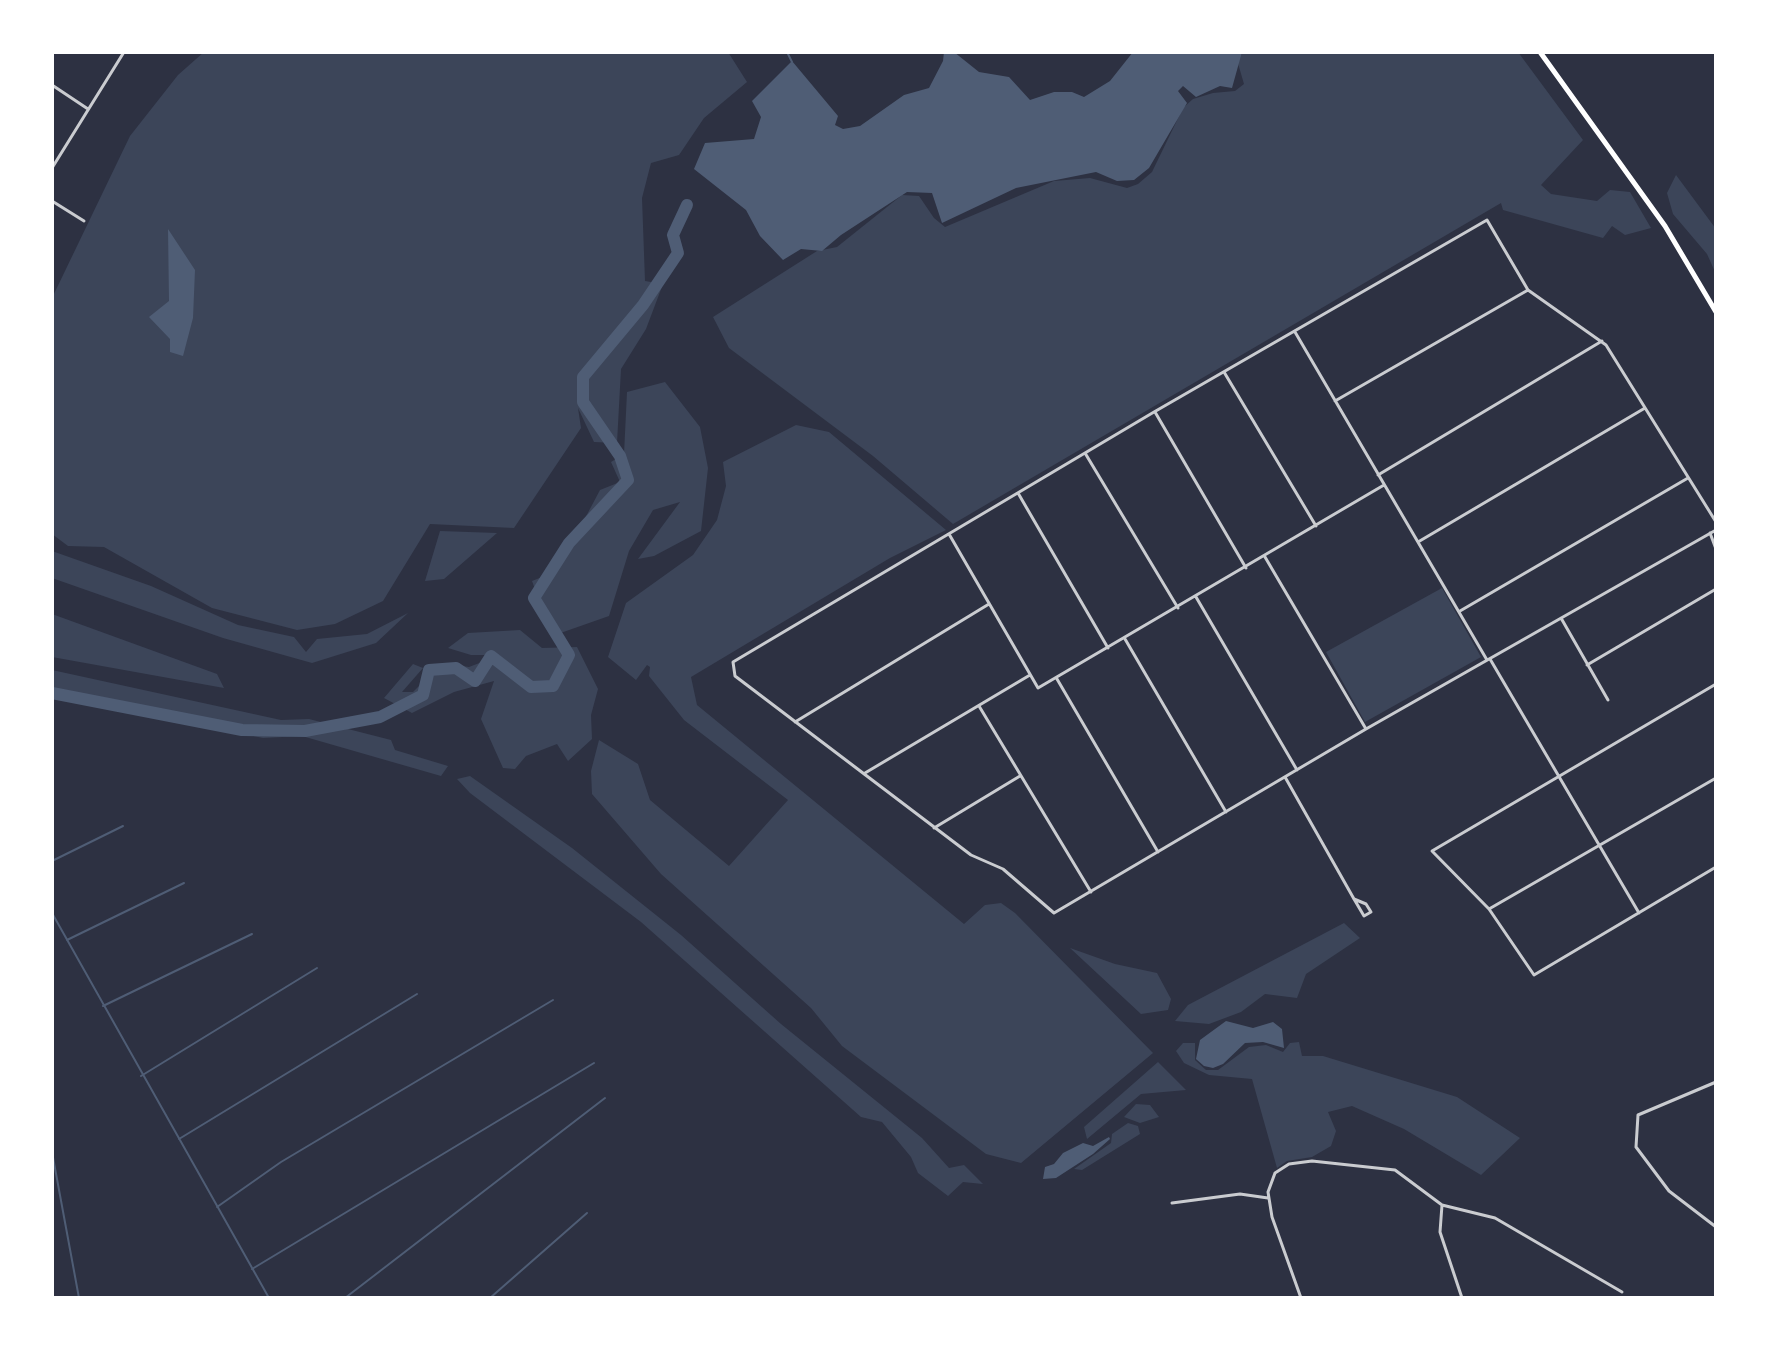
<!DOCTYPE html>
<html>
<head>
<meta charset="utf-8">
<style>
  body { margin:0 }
  #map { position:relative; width:1768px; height:1350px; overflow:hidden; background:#2d3142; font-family:Rubik,sans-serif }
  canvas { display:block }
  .frame { position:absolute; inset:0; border:54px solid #fff; pointer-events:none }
</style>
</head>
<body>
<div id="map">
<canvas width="1768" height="1350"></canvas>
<div class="frame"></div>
</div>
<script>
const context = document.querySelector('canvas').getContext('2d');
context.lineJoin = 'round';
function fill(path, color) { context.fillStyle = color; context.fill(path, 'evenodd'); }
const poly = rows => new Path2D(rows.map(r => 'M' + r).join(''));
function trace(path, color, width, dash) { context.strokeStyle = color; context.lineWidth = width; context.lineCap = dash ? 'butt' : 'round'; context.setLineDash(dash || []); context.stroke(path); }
const green = poly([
  [204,52,728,52,747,82,704,118,679,155,651,163,642,198,645,281,663,284,646,329,621,369,617,443,594,442,578,408,581,428,514,528,430,524,383,601,335,624,297,630,212,608,104,547,68,546,52,534,52,298,130,136,178,75],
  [1243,52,1518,52,1583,140,1541,185,1551,194,1597,201,1610,190,1630,192,1651,228,1625,235,1612,226,1603,238,1503,210,1501,203,953,524,873,456,729,348,713,317,817,251,837,247,902,195,919,196,934,218,945,227,1054,181,1090,178,1127,188,1138,184,1152,172,1183,108,1193,99,1213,93,1235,91,1244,84,1237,60],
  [1676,175,1716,229,1716,274,1707,254,1673,214,1667,193],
  [665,382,700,427,708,468,701,531,654,556,638,559,680,502,653,510,629,551,609,616,552,636,532,581,557,571,600,490,620,482,611,462,624,454,627,392],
  [796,425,829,432,946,530,890,558,691,677,697,705,964,924,985,905,1001,903,1015,913,1153,1053,1021,1163,986,1154,842,1046,811,1008,661,874,592,794,591,771,599,740,638,764,650,800,729,866,788,800,684,720,649,676,650,667,647,665,636,680,608,657,626,603,693,555,717,520,726,486,723,462],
  [440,531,497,533,444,579,425,581],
  [52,551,151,586,238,625,294,637,306,652,317,639,367,634,408,613,376,643,312,663,223,638,52,578],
  [1442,588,1481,657,1365,722,1326,652],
  [52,614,217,674,224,688,52,657],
  [520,630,542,648,577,647,598,689,591,715,592,739,568,761,557,744,526,756,515,769,503,768,481,719,494,681,454,692,412,713,384,698,413,664,423,668,402,692,413,692,442,663,469,667,500,655,471,655,448,648,468,633],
  [52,670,281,720,309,719,391,740,395,750,448,766,441,776,302,736,263,738,196,724,52,688],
  [470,776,572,848,681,935,781,1024,922,1138,949,1168,964,1165,983,1184,963,1182,948,1196,918,1173,911,1157,882,1122,861,1117,641,922,470,793,457,779],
  [1344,923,1360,938,1306,974,1297,998,1265,994,1241,1012,1209,1024,1175,1021,1188,1005],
  [1070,948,1115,964,1157,973,1171,999,1168,1010,1141,1014],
  [1299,1042,1302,1056,1323,1056,1457,1097,1520,1138,1481,1175,1404,1129,1352,1106,1328,1112,1336,1131,1331,1146,1312,1157,1287,1161,1277,1168,1252,1079,1209,1075,1184,1063,1176,1051,1183,1043,1195,1043,1195,1060,1206,1070,1218,1070,1249,1047,1266,1045,1283,1052,1290,1043],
  [1158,1062,1186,1090,1141,1094,1087,1139,1084,1127],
  [1136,1104,1150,1105,1159,1117,1140,1123,1124,1117],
  [1128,1123,1138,1126,1140,1134,1082,1170,1074,1169,1111,1143,1112,1134]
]);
const water = poly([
  [944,52,954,52,979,72,1009,77,1030,100,1054,92,1072,92,1084,97,1110,81,1133,52,1242,52,1232,88,1220,86,1196,97,1183,86,1178,91,1187,103,1149,168,1134,180,1117,181,1096,172,1016,188,942,223,932,193,907,192,841,235,822,251,801,249,783,260,760,236,746,210,694,169,705,143,754,139,761,117,752,101,792,61,838,116,835,125,843,129,860,126,904,95,929,88,943,61],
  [168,229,195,270,193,318,183,356,170,352,170,339,149,317,169,301],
  [1226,1021,1253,1028,1273,1022,1282,1029,1284,1048,1263,1042,1245,1043,1223,1064,1213,1068,1204,1066,1196,1059,1200,1040],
  [1109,1137,1110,1139,1093,1154,1056,1178,1043,1179,1045,1167,1054,1164,1063,1153,1083,1143,1093,1146]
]);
const stream = poly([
  [787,52,792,62],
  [52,861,123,826],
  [52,913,269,1298],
  [67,940,184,883],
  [103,1006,252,934],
  [141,1076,317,968],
  [179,1139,417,994],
  [52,1152,79,1298],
  [217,1207,281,1162,553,1000],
  [252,1269,594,1063],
  [345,1298,605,1098],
  [490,1298,587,1213]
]);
const river = poly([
  [52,693,242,730,305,731,380,717,423,695,429,670,456,668,475,681,491,656,531,687,553,686,569,655,534,598,569,543,628,480,620,456,583,402,583,377,643,305,678,253,673,235,687,205]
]);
const minor = poly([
  [52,85,88,109],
  [52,168,124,52],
  [52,201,84,221],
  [1295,332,1487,660],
  [1224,372,1316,526],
  [1335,401,1528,290],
  [1155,412,1246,568],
  [1085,453,1178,608],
  [1378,475,1602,341],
  [1018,493,1108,648],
  [1716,522,1606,345,1528,290,1487,220,1154,412,733,662,735,676,971,855,1003,869,1054,913,1366,729,1716,530],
  [1710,533,1716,549],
  [949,534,1038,688,1384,485],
  [1418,542,1645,408],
  [1265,557,1366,729],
  [1196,597,1297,770],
  [1460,611,1688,478],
  [1561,618,1608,700],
  [1125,639,1226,812],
  [1490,659,1639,913],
  [1587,665,1716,589],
  [1057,679,1158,852],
  [1716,684,1432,851,1489,909,1534,975,1716,867],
  [979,706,1091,892],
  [795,722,989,604],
  [865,773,1030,675],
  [1285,777,1354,899,1364,916,1371,912,1366,904,1354,899],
  [934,828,1020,776],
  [1489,909,1716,778],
  [1716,1082,1638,1115,1636,1147,1669,1191,1716,1227],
  [1172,1203,1240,1194,1268,1198],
  [1442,1205,1440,1232,1462,1298],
  [1301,1298,1272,1217,1268,1192,1275,1173,1289,1164,1312,1161,1395,1170,1442,1205,1495,1218,1622,1292]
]);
const primary = poly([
  [1540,52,1665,226,1716,312]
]);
fill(green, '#3c4559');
fill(water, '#4f5d75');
trace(stream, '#4f5d75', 2);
trace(river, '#4f5d75', 12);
trace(minor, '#caccd0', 3);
trace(primary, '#fff', 5);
</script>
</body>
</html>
